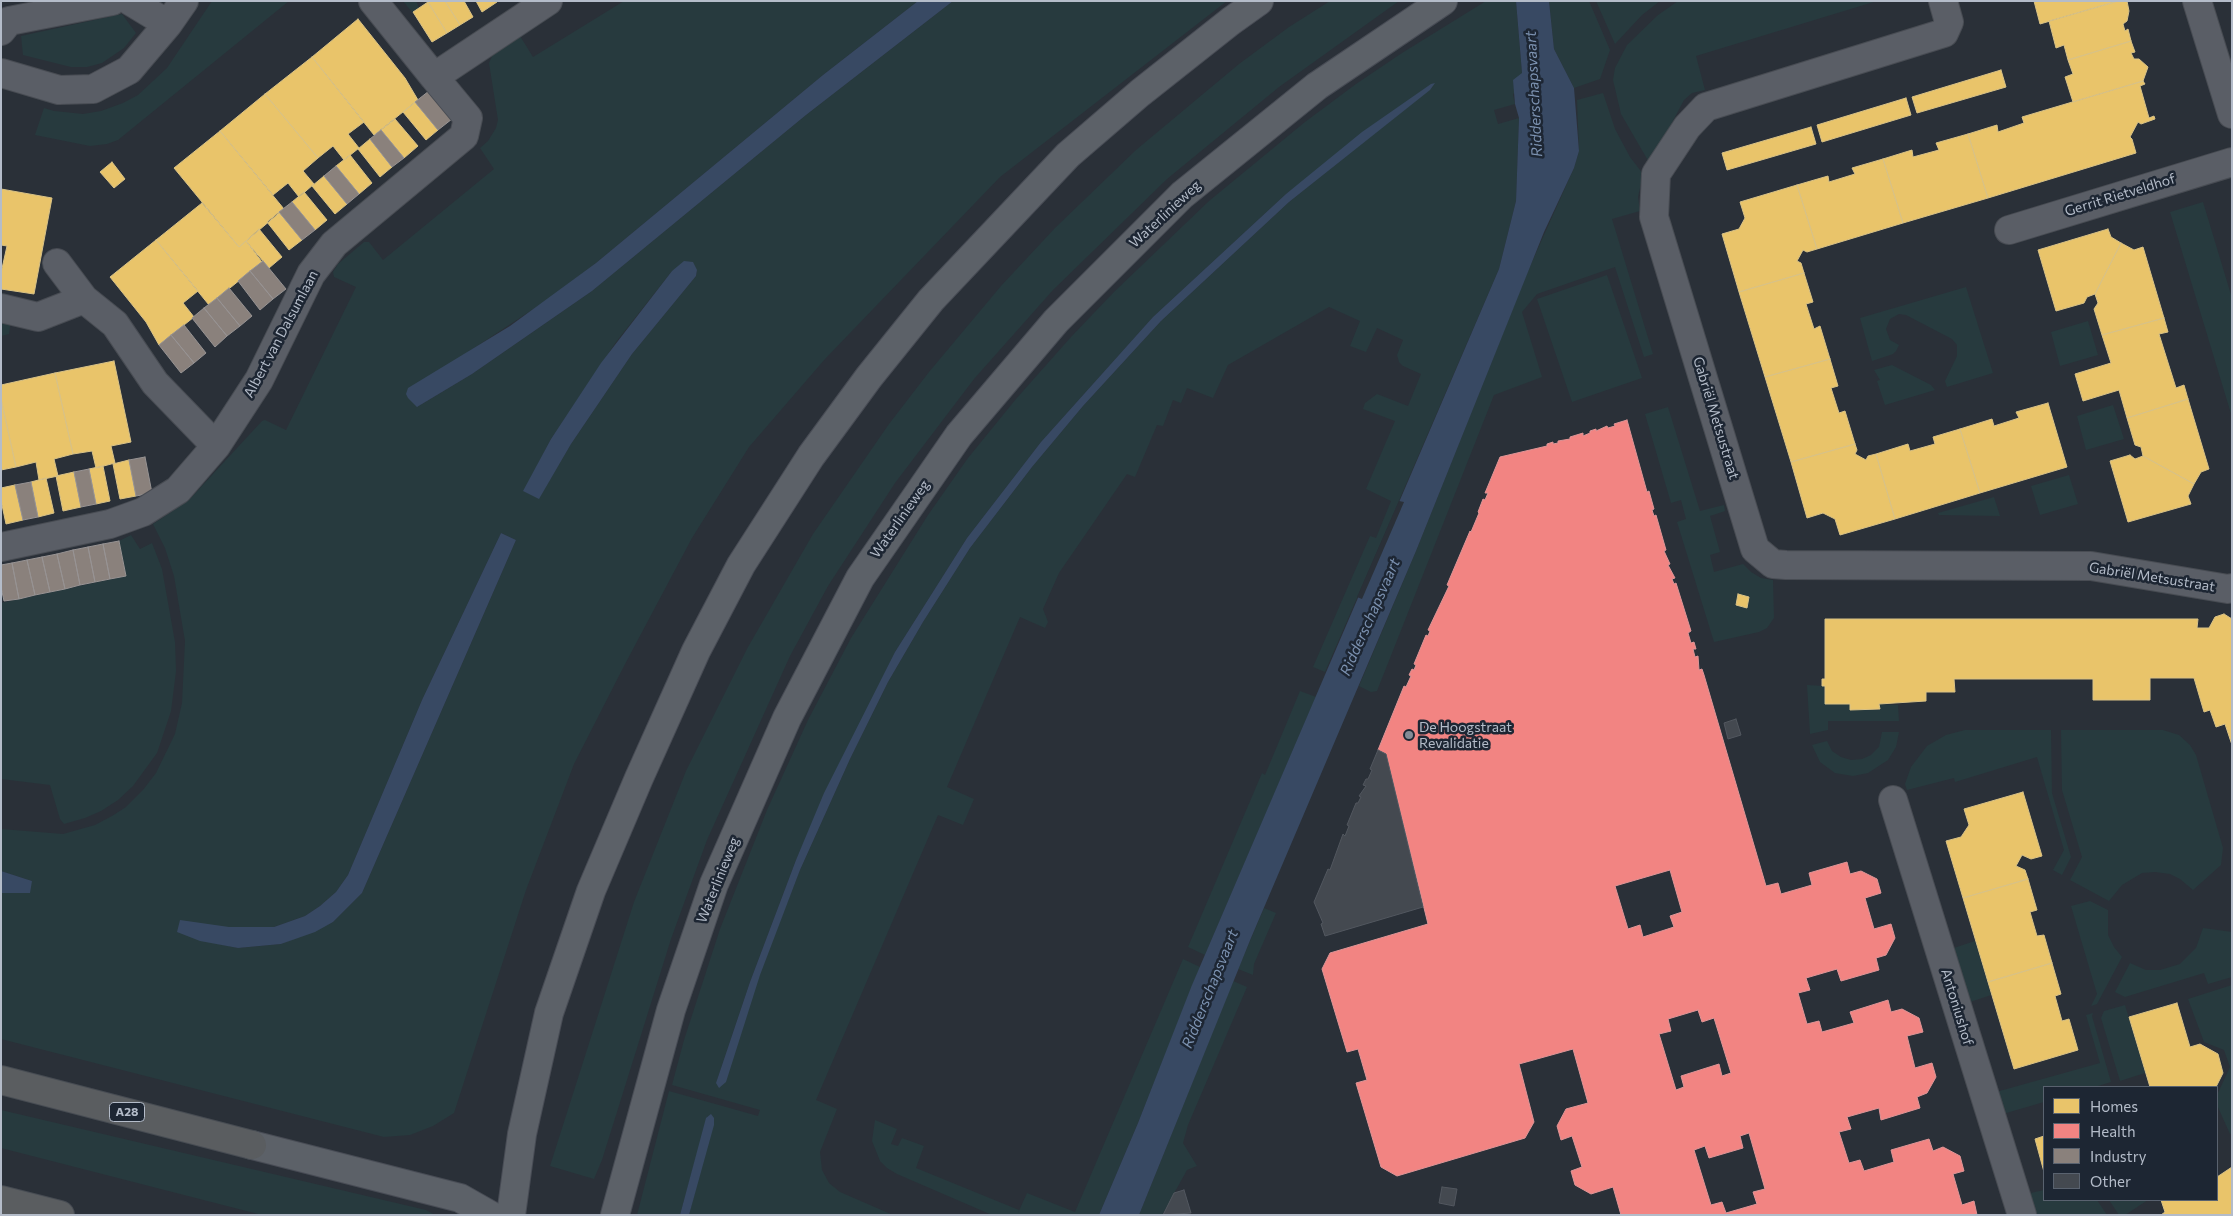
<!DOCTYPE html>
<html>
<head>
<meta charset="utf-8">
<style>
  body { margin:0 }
  #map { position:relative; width:2233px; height:1216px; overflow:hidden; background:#2a3038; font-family:Commissioner,sans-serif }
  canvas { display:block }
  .frame { position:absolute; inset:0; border:2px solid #b4bcc9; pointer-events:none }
  .legend { position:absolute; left:2043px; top:1086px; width:175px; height:115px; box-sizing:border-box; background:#1d2633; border:1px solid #59626f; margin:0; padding:6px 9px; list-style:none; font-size:15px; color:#b4bcc9 }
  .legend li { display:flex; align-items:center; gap:10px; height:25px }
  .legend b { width:25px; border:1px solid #59626f }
</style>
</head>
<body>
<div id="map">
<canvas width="2233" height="1216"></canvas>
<div class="frame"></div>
<ul class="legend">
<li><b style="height:14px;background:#e9c46a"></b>Homes</li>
<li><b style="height:14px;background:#f28482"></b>Health</li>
<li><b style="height:14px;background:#8a817c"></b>Industry</li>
<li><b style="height:14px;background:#444950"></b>Other</li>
</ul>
</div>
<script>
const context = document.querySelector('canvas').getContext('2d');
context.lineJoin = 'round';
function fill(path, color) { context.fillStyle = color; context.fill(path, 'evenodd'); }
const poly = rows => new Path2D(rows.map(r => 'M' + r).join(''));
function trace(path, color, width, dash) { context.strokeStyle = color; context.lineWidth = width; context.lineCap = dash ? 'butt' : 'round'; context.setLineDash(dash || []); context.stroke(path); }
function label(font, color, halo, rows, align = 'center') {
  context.font = font + ' Commissioner,sans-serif'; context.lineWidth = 5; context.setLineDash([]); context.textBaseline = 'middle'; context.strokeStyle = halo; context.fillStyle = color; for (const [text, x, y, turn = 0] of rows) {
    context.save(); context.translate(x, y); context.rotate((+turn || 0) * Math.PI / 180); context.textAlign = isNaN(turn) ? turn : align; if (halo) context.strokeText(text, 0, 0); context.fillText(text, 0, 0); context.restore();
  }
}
const green = poly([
  [212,1,289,1,118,140,107,144,90,146,35,135,44,108,54,111,83,114,101,111,123,103,138,95,167,68],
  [403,1,416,1,419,8,412,12],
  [624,1,918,1,823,75,596,263,550,298,468,352,417,407,472,374,592,291,806,115,953,1,1227,1,1000,177,825,359,749,447,692,538,624,666,574,764,526,890,454,1113,433,1126,410,1135,384,1137,1,1039,1,893,32,881,1,871,1,829,63,834,95,825,112,816,126,807,143,790,156,773,175,734,182,703,185,641,174,576,165,548,153,524,189,500,262,421,265,420,286,430,356,287,334,277,333,272,338,264,364,242,369,242,383,260,494,169,480,148,488,141,496,128,498,120,489,63,494,52,520,36,533,57],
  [697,270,696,276,632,354,571,444,539,498,524,491,551,439,616,342,672,271],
  [501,533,516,540,362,893,333,922,281,944,238,948,200,940,229,927,274,927,305,916,320,906,336,892,348,875,422,700],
  [1330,1,1399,1,1279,87,1167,179,1053,290,974,379,895,483,828,586,790,656,707,840,671,939,602,1160,594,1179,550,1166,634,902,686,771,748,647,813,534,889,424,929,372,1001,286,1055,228,1136,150,1239,64,1289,27],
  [1486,1,1516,1,1522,73,1513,95,1515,104,1494,110,1498,124,1519,118,1516,201,1499,269,1325,672,1313,667,1370,536,1376,538,1391,501,1366,489,1395,421,1363,409,1365,403,1377,394,1408,406,1421,374,1403,366,1399,362,1397,355,1403,340,1377,328,1366,352,1350,346,1360,321,1329,307,1228,365,1213,398,1187,388,1181,403,1173,400,1163,426,1157,425,1135,477,1127,474,1059,573,1043,609,1048,622,1045,628,1020,617,947,787,974,799,963,825,938,815,816,1100,837,1109,820,1152,822,1170,829,1183,840,1192,893,1215,689,1215,699,1175,708,1115,680,1215,637,1215,669,1091,758,1116,760,1110,672,1085,684,1040,720,929,767,810,808,720,851,638,928,515,968,458,1016,399,1071,337,1114,292,1209,201,1305,122,1356,84,1402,53],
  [1435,85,1289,202,1161,321,1083,406,1032,467,970,548,923,622,888,682,850,759,800,870,716,1083,750,982,796,860,895,652,967,538,1041,442,1153,317,1286,194],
  [1549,1,1589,1,1610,50,1600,79,1574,88,1554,49],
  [1596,1,1660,1,1642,15,1615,44],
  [1678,1,1877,1,1696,56,1705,90,1692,93,1684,100,1650,164,1621,114,1613,80,1615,68,1627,45,1658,15],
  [122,14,136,33,124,48,102,63,87,67,71,67,23,55,21,36],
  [1603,93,1615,129,1630,157,1643,174,1638,197,1640,211,1612,219,1653,354,1644,357,1615,267,1537,294,1522,312,1542,377,1494,395,1377,691,1371,692,1359,686,1416,551,1527,273,1574,168,1579,151,1577,100],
  [2203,202,2232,298,2232,417,2170,212],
  [1607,275,1642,378,1572,402,1537,299],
  [1966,287,1993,373,1947,387,1945,381,1957,356,1957,345,1952,339,1906,315,1899,314,1890,319,1886,329,1890,340,1899,345,1896,351,1893,354,1872,361,1860,318],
  [1,318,11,320,9,334,1,336],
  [2088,321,2098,355,2060,366,2051,332],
  [1892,365,1931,385,1935,390,1885,405,1877,381,1880,380,1874,370],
  [2113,405,2124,439,2086,450,2077,416],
  [1668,407,1700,511,1724,505,1725,511,1710,516,1720,552,1710,555,1714,572,1743,564,1751,572,1761,578,1773,580,1774,618,1767,628,1759,632,1714,642,1677,522,1686,519,1681,500,1671,503,1645,414],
  [2069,475,2078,504,2040,515,2031,486],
  [1994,497,2000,516,1939,515,1938,513],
  [131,535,140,549,152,543,162,569,175,642,176,671,171,711,157,753,133,786,118,800,101,811,85,818,64,824,60,819,50,785,1,779,1,603,126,576,119,541],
  [1807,685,1824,686,1825,704,1850,704,1850,710,1879,710,1880,704,1898,705,1899,721,1828,721,1828,730,1810,734],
  [1300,691,1316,697,1205,955,1188,947,1262,773,1265,775],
  [1965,730,2051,730,2052,793,2071,857,2062,875,2053,870,2064,850,2037,757,1955,782,1954,778,1907,790,1905,784,1911,767,1927,746,1946,735],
  [2061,730,2163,730,2179,735,2190,745,2196,755,2223,848,2221,865,2193,890,2180,879,2170,874,2155,872,2142,873,2122,885,2109,901,2070,880,2082,857,2062,790],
  [1882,732,1899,732,1896,747,1888,760,1868,773,1853,776,1835,773,1820,762,1812,745,1827,741,1832,751,1841,757,1851,760,1862,759,1871,755,1879,747],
  [2090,901,2108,910,2108,935,2114,947,2122,957,2097,1004,2091,1006,2097,994,2071,906],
  [1264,908,1276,913,1254,964,1253,975,1238,969],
  [2203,928,2232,932,2232,977,2208,984,2204,973,2125,997,2115,992,2130,963,2146,970,2160,970,2180,964,2196,948],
  [1975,941,1991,995,1970,1002,1954,948],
  [1183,959,1200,967,1138,1123,1099,1215,992,1215,897,1174,887,1168,880,1161,872,1141,875,1120,897,1129,891,1144,898,1146,902,1138,924,1146,916,1168,1019,1210,1018,1213,1027,1193,1075,1212],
  [1233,981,1247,987,1188,1125,1183,1143,1197,1166,1187,1170,1162,1215,1139,1215],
  [2232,985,2232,1133,2230,1134,2217,1105,2217,1095,2230,1067,2224,1050,2204,1042,2188,999],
  [2125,1005,2145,1073,2120,1081,2101,1018,2104,1011],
  [2093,1013,2092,1016,2111,1082,2095,1087,2044,1087,2044,1102,2003,1114,1996,1092,2100,1063,2086,1015],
  [1,1110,426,1210,435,1215,262,1215,1,1148],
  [2044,1190,2044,1200,2097,1200,2107,1215,2037,1215,2026,1194],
  [2109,1200,2148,1200,2125,1215,2119,1215]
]);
const water = poly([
  [918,1,953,1,806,115,592,291,472,374,417,407,408,398,406,394,408,388,510,326,596,263,823,75],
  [1516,1,1549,1,1554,49,1574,88,1579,151,1574,168,1544,232,1416,551,1251,938,1139,1215,1099,1215,1138,1123,1192,985,1499,269,1516,201,1519,118,1515,104,1513,80,1522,73],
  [1435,83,1430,90,1289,202,1161,321,1083,406,1032,467,970,548,923,622,888,682,850,759,800,870,760,975,726,1082,719,1088,716,1083,750,982,796,860,824,793,895,652,967,538,1041,442,1153,317,1286,194,1362,132,1431,84],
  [684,261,693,262,697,270,696,276,632,354,571,444,539,499,523,491,551,439,601,363,672,271],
  [501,533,516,540,362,893,333,922,315,932,281,944,238,948,200,941,177,932,180,920,229,927,274,927,305,916,320,906,336,892,348,875,422,700],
  [1,871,32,881,30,893,1,893],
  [711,1114,714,1118,714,1125,689,1215,680,1215,706,1118]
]);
const pier = poly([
  [1399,501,1404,502,1362,599,1357,597]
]);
const homes = poly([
  [430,1,445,1,460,25,447,33,428,2,430,1],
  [445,1,464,1,473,17,460,25,445,1],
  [476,1,497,1,497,2,482,12,476,1],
  [2034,1,2118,1,2040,24,2034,1],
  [2118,1,2127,1,2129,11,2127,21,2123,24,2125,31,2128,29,2131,41,2068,60,2064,45,2056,48,2049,21,2118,1],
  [428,2,447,33,432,42,413,12,428,2],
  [358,19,405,78,418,100,374,135,312,57,358,19],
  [2131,41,2135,52,2131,53,2134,59,2139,59,2148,67,2143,81,2073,102,2065,77,2073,74,2068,60,2131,41],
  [312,57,364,122,348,134,359,148,344,160,333,146,318,158,265,94,312,57],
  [2001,70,2006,87,1917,113,1912,97,2001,70],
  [2143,81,2145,84,2140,86,2149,118,2154,116,2155,119,2141,124,2138,122,2130,137,2132,139,2136,153,1988,198,1968,134,1997,125,1998,132,2024,123,2022,117,2143,81],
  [265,94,318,158,303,171,314,184,299,197,288,183,273,195,220,131,265,94],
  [1906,98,1911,115,1822,142,1817,125,1906,98],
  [415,102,438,130,426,140,403,112,415,102],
  [395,119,418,146,404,158,381,130,395,119],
  [1811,127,1816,144,1727,170,1722,153,1811,127],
  [220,131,284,209,239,247,174,168,220,131],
  [1968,134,1988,198,1903,223,1883,159,1912,150,1913,157,1939,150,1936,143,1968,134],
  [370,139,392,167,380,177,358,149,370,139],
  [350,155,372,183,359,194,336,166,350,155],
  [1883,159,1903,223,1817,249,1797,185,1828,176,1829,182,1855,174,1852,168,1883,159],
  [112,162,125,179,114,188,100,172,112,162],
  [324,176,347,204,335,214,312,186,324,176],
  [1797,185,1817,249,1807,252,1803,250,1797,261,1801,263,1804,273,1739,292,1722,234,1739,229,1745,218,1740,202,1797,185],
  [1,189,52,198,34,294,1,289,1,273,7,246,1,245,1,189],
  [304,192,327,220,315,230,292,202,304,192],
  [202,203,239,247,246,241,262,262,209,305,156,240,202,203],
  [279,212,302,240,289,250,267,222,279,212],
  [259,229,282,257,269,268,246,241,259,229],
  [2108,229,2111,237,2121,243,2095,294,2087,297,2084,303,2056,311,2038,250,2108,229],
  [156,240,198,291,183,303,194,317,159,345,146,322,110,277,156,240],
  [2121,243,2134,250,2143,247,2164,318,2102,335,2094,309,2098,303,2095,294,2121,243],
  [1804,273,1813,302,1806,304,1814,329,1820,326,1830,359,1765,377,1739,292,1804,273],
  [2164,318,2168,332,2159,334,2176,388,2184,385,2188,399,2127,418,2119,390,2083,401,2075,374,2111,363,2102,335,2164,318],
  [1830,359,1838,386,1831,388,1839,413,1845,411,1855,444,1791,462,1765,377,1830,359],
  [114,361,131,442,111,446,115,463,96,468,92,451,73,454,55,373,114,361],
  [55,373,73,454,54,459,58,476,39,480,36,462,16,467,1,399,1,385,55,373],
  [1,399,16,467,1,470,1,399],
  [2188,399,2209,469,2201,472,2194,484,2143,456,2141,447,2135,445,2127,418,2188,399],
  [2048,403,2067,467,1980,493,1960,429,1992,419,1994,426,2019,418,2016,412,2048,403],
  [1960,429,1980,493,1895,519,1876,454,1908,444,1910,451,1935,444,1933,437,1960,429],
  [1855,444,1857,450,1855,454,1866,460,1868,456,1876,454,1895,519,1840,535,1835,519,1823,513,1807,518,1791,462,1855,444],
  [2130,455,2135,459,2143,456,2194,484,2188,496,2191,504,2128,522,2110,461,2130,455],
  [129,460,136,496,120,499,113,464,129,460],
  [103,466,110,501,96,504,89,469,103,466],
  [74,472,81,507,63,511,56,476,74,472],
  [46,478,54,513,38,517,31,482,46,478],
  [15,485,23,520,6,524,1,500,1,488,15,485],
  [1738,594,1749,597,1747,608,1736,605,1738,594],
  [2224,614,2232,619,2232,745,2225,724,2216,727,2210,710,2204,712,2194,678,2150,678,2150,700,2093,700,2093,679,1954,679,1955,692,1926,692,1926,701,1879,704,1880,709,1850,710,1850,704,1825,704,1825,686,1822,686,1822,679,1825,679,1825,619,2198,619,2197,628,2209,628,2215,617,2224,614],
  [2023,792,2042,856,2031,859,2022,855,2016,866,2025,870,2028,879,1963,898,1946,841,1961,837,1969,825,1964,809,2023,792],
  [2028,879,2037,910,2030,912,2037,936,2044,935,2052,963,1988,982,1963,898,2028,879],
  [2052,963,2061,994,2055,996,2062,1021,2069,1019,2078,1050,2014,1069,1988,982,2052,963],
  [2177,1003,2190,1047,2200,1044,2218,1054,2223,1073,2216,1087,2150,1087,2129,1017,2177,1003],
  [2044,1136,2044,1172,2035,1139,2044,1136],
  [2232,1167,2232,1215,2161,1215,2165,1212,2161,1200,2217,1200,2217,1177,2232,1167]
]);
const health = poly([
  [1627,420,1647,492,1649,491,1654,509,1652,510,1654,516,1656,515,1666,550,1664,551,1670,564,1668,565,1675,578,1672,579,1674,584,1676,583,1691,631,1688,633,1691,643,1694,642,1696,649,1693,649,1695,657,1698,656,1699,670,1702,669,1704,675,1766,886,1778,883,1781,894,1812,885,1809,873,1847,862,1850,874,1861,871,1877,879,1881,893,1865,898,1874,929,1891,924,1895,938,1886,955,1876,958,1879,970,1841,981,1837,969,1806,978,1810,990,1798,993,1807,1024,1819,1021,1822,1032,1854,1023,1850,1012,1888,1000,1891,1012,1902,1009,1919,1018,1923,1032,1907,1036,1915,1068,1932,1063,1936,1077,1927,1093,1917,1097,1920,1108,1881,1120,1879,1108,1847,1117,1851,1129,1839,1132,1849,1163,1860,1160,1864,1171,1894,1162,1891,1150,1929,1139,1933,1151,1943,1147,1960,1156,1964,1171,1953,1174,1962,1205,1974,1201,1977,1215,1621,1215,1613,1187,1591,1194,1575,1185,1571,1171,1582,1167,1572,1136,1561,1140,1557,1126,1566,1109,1588,1103,1573,1049,1519,1064,1534,1122,1525,1138,1397,1176,1381,1167,1356,1083,1367,1080,1358,1049,1347,1052,1322,969,1330,953,1428,924,1386,754,1378,750,1404,686,1406,687,1411,676,1409,675,1412,669,1414,670,1416,665,1414,664,1426,635,1428,636,1430,631,1428,630,1449,586,1447,585,1470,531,1471,532,1479,513,1478,512,1483,499,1485,500,1488,493,1485,493,1500,457,1547,446,1547,444,1553,442,1553,444,1558,443,1558,441,1570,439,1570,437,1583,433,1583,436,1590,433,1590,431,1596,429,1596,431,1607,426,1608,428,1615,426,1614,424,1627,420],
  [1670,870,1682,912,1670,916,1674,927,1643,937,1640,925,1628,929,1615,886,1670,870],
  [1698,1010,1702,1022,1714,1018,1731,1073,1722,1076,1719,1064,1681,1076,1684,1087,1676,1090,1659,1034,1671,1031,1668,1019,1698,1010],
  [1749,1133,1765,1189,1753,1192,1757,1204,1726,1213,1722,1202,1711,1205,1694,1150,1705,1146,1709,1158,1743,1148,1740,1136,1749,1133]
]);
const industry = poly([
  [429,91,452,119,438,130,415,102,429,91],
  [381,130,404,158,392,167,370,139,381,130],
  [336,166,359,194,347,204,324,176,336,166],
  [292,202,315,230,302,240,279,212,292,202],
  [263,261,286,289,273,299,250,271,263,261],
  [250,271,273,299,260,310,238,281,250,271],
  [229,288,252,316,240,326,217,298,229,288],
  [217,298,240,326,227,336,204,308,217,298],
  [204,308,227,336,215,347,192,318,204,308],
  [184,325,206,353,194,363,171,335,184,325],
  [171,335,194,363,181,373,159,345,171,335],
  [145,457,152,493,136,496,129,460,145,457],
  [89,469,96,504,81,507,74,472,89,469],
  [31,482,38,517,23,520,15,485,31,482],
  [119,541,126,576,110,579,103,544,119,541],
  [103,544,110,579,95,582,88,547,103,544],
  [88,547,95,582,80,585,73,550,88,547],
  [73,550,80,585,65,589,57,554,73,550],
  [57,554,65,589,50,592,42,557,57,554],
  [42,557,50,592,35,595,27,560,42,557],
  [27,560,35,595,19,599,12,563,27,560],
  [12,563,19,599,4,601,1,587,1,565,12,563]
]);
const building = poly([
  [1736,719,1741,735,1728,739,1724,723,1736,719],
  [1378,750,1386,754,1423,907,1325,936,1321,924,1323,923,1314,902,1328,869,1330,870,1343,834,1345,836,1349,826,1347,825,1356,803,1358,803,1361,797,1359,796,1366,786,1363,785,1366,779,1368,779,1372,770,1370,769,1378,750],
  [1442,1187,1457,1189,1454,1206,1439,1203,1442,1187],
  [1184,1190,1191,1213,1163,1215,1174,1193,1184,1190]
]);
const minor = poly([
  [130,1,168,24],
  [373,1,434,77],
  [1943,1,1949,22,1944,33,1706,107,1687,127,1656,174,1654,217,1755,549,1773,564,1786,565,2091,566,2228,589,2232,588],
  [2197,1,2232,114],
  [1,31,9,21,112,1],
  [1,73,59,90,93,89,129,70,168,24,184,1],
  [2009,230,2232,162],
  [57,263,84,299],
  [1,308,38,317,84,299,115,324,155,383,216,446],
  [1,547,110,524,143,512,178,490,216,446,259,380,311,274,334,244,464,136,468,118,434,77,548,1],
  [1893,800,2022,1215]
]);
const primary = poly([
  [252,1145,460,1198,490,1215],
  [511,1215,522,1134,549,1013,591,891,639,778,696,651,741,565,811,456,869,377,931,300,1068,155,1140,93,1231,21,1259,1],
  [615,1215,671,1010,714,884,787,718,860,578,959,435,1056,321,1182,195,1317,86,1443,1]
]);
const motorway = poly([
  [1,1080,252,1145],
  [1,1200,60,1215]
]);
const markers = [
  [1409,735,5,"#848b96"]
];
const shields = [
  [127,1112,35]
];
const shieldNames = [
  ["A28",127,1112]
];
const streetNames = [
  ["Gerrit Rietveldhof",2120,195,-17],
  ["Waterlinieweg",1165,214,-43],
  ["Albert van Dalsumlaan",281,334,-62],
  ["Gabriël Metsustraat",1716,418,73],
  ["Waterlinieweg",900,519,-55],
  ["Gabriël Metsustraat",2152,577,9],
  ["Waterlinieweg",718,880,-68],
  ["Antoniushof",1957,1007,73]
];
const poiNames = [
  ["De Hoogstraat",1419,727],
  ["Revalidatie",1419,743]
];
const waterNames = [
  ["Ridderschapsvaart",1534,94,-93],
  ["Ridderschapsvaart",1370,617,-66],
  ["Ridderschapsvaart",1210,989,-68]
];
fill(green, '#273a3e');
fill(water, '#384963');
fill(pier, '#2a3038');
fill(homes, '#e9c46a');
trace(homes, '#d9c286', 1);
fill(health, '#f28482');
trace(health, '#df9597', 1);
fill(industry, '#8a817c');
trace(industry, '#979393', 1);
fill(building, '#444950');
trace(building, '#52575f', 1);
trace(minor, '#484c53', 30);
trace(primary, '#484c55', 30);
trace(motorway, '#474c53', 30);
trace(minor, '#5a5e66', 28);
trace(primary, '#5c6168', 28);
trace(motorway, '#5a5d60', 28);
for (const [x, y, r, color] of markers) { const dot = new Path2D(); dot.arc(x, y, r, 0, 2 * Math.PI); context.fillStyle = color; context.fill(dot); trace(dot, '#1d2633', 2); }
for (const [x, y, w] of shields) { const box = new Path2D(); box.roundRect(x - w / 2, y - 9.5, w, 19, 4); context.fillStyle = '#1d2633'; context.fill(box); trace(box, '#b4bcc9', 1); }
label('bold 12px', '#b4bcc9', null, shieldNames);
label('14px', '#b4bcc9', '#1d2633', streetNames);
label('14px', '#b4bcc9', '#1d2633', poiNames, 'left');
label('italic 15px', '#7c92b1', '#1d2633', waterNames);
</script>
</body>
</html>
